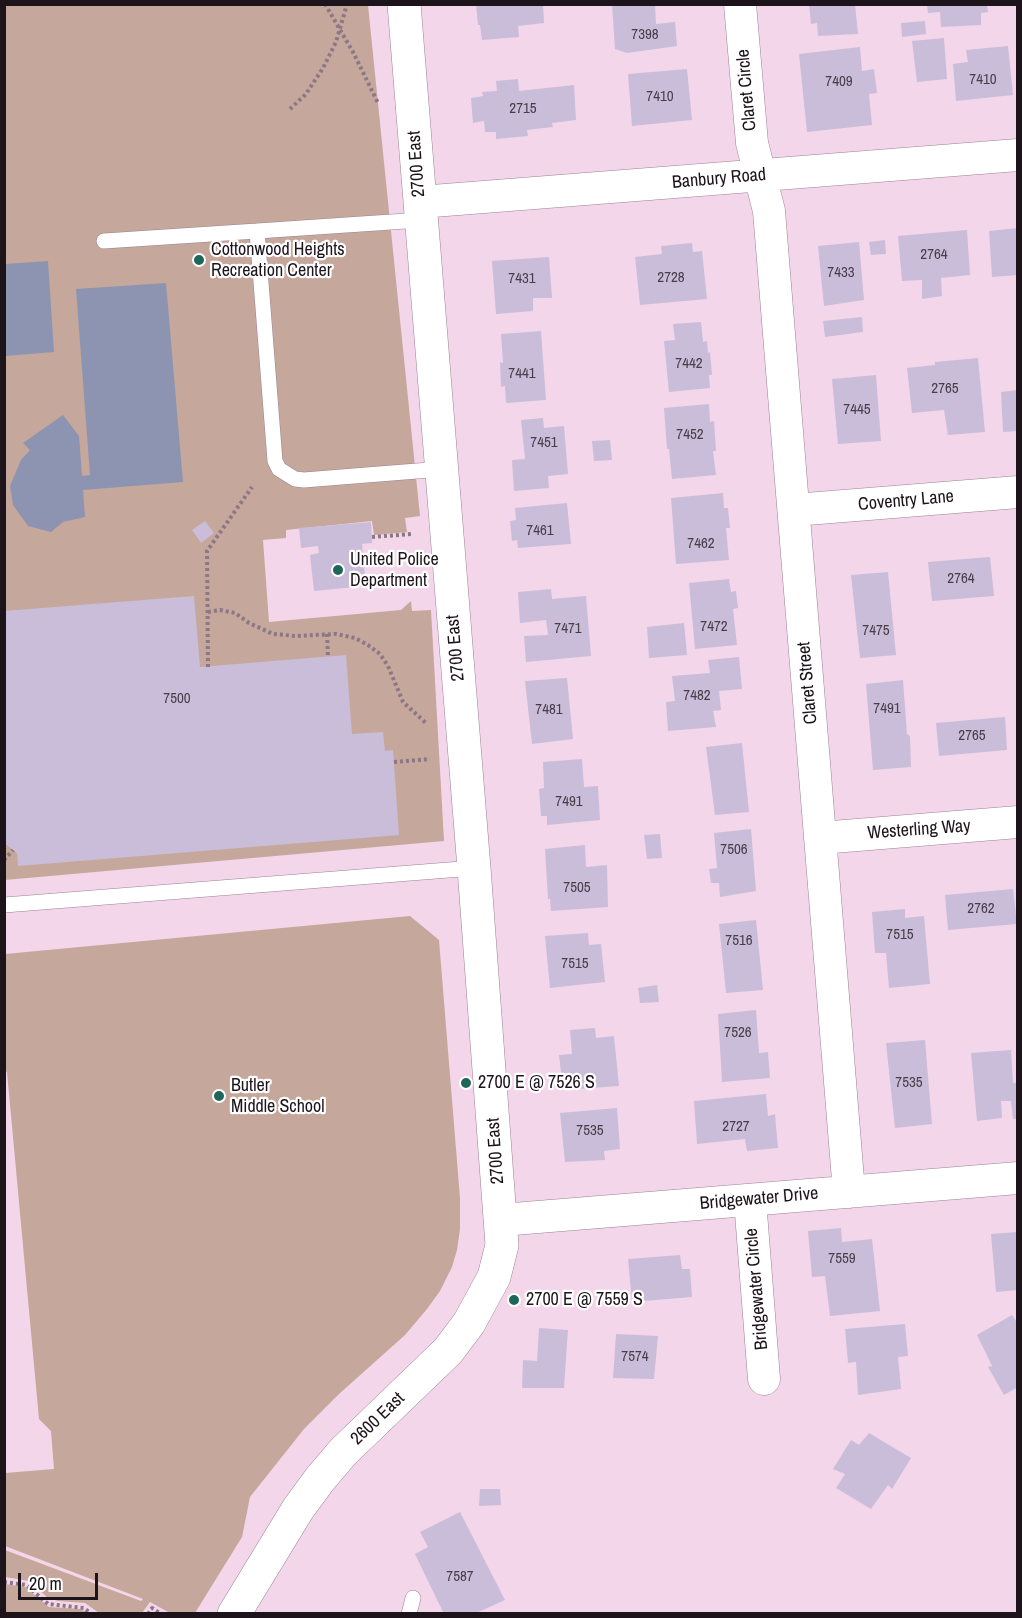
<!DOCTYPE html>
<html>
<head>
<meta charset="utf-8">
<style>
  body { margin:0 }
  #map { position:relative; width:1022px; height:1618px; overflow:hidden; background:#f4d6ea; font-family:"Archivo Narrow",sans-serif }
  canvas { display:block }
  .frame { position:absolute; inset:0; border:6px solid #1d131a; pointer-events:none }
  .scale { position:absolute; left:18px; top:1573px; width:80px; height:27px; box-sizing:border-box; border:3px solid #1d131a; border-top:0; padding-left:8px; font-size:18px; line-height:21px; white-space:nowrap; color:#1d131a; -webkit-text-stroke:4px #fff; paint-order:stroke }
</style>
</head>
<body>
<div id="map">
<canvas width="1022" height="1618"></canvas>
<div class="frame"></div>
<div class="scale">20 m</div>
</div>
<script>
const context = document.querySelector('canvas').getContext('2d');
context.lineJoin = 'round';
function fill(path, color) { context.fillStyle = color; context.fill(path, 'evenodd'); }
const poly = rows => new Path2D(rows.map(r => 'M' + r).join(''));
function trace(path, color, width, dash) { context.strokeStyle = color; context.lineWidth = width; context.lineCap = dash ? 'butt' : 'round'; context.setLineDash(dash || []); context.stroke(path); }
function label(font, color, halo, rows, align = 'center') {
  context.font = font + ' "Archivo Narrow",sans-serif'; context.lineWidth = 4.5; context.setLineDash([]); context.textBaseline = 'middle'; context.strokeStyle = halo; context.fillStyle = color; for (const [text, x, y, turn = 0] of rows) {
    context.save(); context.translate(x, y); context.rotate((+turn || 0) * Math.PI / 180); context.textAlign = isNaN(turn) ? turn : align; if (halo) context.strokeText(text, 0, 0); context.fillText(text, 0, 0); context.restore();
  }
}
const green = poly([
  [4,5,368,5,420,516,405,518,407,532,374,535,372,521,286,530,286,538,263,540,269,622,401,610,411,601,412,611,431,610,444,841,5,880],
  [410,916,439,940,460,1198,460,1229,457,1250,452,1267,440,1291,427,1309,405,1335,339,1394,304,1429,250,1497,242,1537,195,1613,170,1613,150,1602,142,1613,99,1613,85,1603,58,1601,48,1598,29,1581,5,1577,5,1550,141,1601,143,1599,5,1546,5,1473,54,1469,51,1431,39,1419,7,1072,5,1071,5,954],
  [5,1584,25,1587,49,1607,80,1609,88,1613,5,1613]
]);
const water = poly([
  [48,261,54,352,5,356,5,264],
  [166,283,183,482,83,490,85,517,63,522,51,532,28,526,13,505,10,486,21,460,30,450,23,443,63,415,79,436,82,476,90,475,76,289]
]);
const building = poly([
  [476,4,543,4,544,23,518,26,519,37,482,40,480,25,478,25],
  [612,4,655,4,656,24,675,22,677,46,627,53,615,49],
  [809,4,855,4,858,34,818,36,817,23,811,24],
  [927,4,987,4,988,12,981,13,981,25,941,27,940,12,928,13],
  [925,21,926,34,902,37,901,23],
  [944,38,947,79,917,82,912,41],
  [1008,46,1013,95,956,101,953,64,968,62,966,50],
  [860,47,862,71,874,69,877,93,869,94,872,125,807,132,799,54],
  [687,69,692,120,632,126,628,74],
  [518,79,519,91,574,85,576,120,552,123,553,127,527,130,528,136,496,139,496,132,485,132,484,121,473,123,471,98,483,96,482,92,497,91,496,81],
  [1018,228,1018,275,992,277,989,231],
  [967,230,970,275,941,278,942,296,922,299,922,280,902,281,898,236],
  [885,240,886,254,871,255,869,242],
  [859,242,864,300,824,306,818,246],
  [692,243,693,252,702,251,707,299,640,305,635,257,662,254,661,246],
  [549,257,552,298,533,298,533,311,496,314,492,261],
  [862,317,863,332,825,337,823,321],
  [701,322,703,342,707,341,708,353,710,352,712,375,709,375,710,388,669,392,664,341,675,340,673,324],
  [541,331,546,400,506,403,505,386,501,387,500,362,503,363,501,334],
  [978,358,985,432,948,435,944,410,912,413,907,368,935,365,935,362],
  [876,375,881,441,838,444,832,379],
  [1018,390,1018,431,1003,432,1001,392],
  [709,404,710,422,714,421,716,451,713,451,716,475,672,479,669,449,667,449,664,408],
  [543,418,544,428,564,426,568,474,548,476,549,488,514,491,512,460,525,459,521,420],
  [610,440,612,460,594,461,592,441],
  [723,493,724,508,728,508,730,528,726,528,729,560,676,564,671,498],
  [567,503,571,544,518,548,517,540,512,541,510,521,516,520,515,508],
  [205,521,214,533,201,543,192,530],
  [371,522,372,543,362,544,366,586,314,591,310,555,319,553,318,546,301,548,299,528],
  [990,557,994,596,932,601,928,562],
  [888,572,896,655,860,658,851,575],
  [729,579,731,592,736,591,738,608,733,609,737,645,695,649,689,583],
  [551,589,552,599,586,596,591,656,526,662,524,636,548,635,546,620,520,623,518,592],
  [194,596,200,667,346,655,352,734,383,732,385,751,393,750,399,835,18,866,17,853,4,843,4,611],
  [684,623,687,655,649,658,647,627],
  [739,657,742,689,719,691,721,710,713,711,716,727,668,731,666,702,675,701,672,676,710,673,708,660],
  [567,678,573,739,532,744,525,681],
  [903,680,907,734,910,736,911,767,873,770,866,684],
  [1005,717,1007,750,939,756,936,723],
  [742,743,749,812,715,815,706,747],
  [582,759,584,787,598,786,600,820,547,825,547,816,541,816,539,789,544,788,543,762],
  [751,829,756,891,720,897,719,883,711,883,709,869,717,868,714,833],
  [660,834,662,858,647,859,644,835],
  [585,845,586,867,607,865,608,907,551,911,550,899,548,899,545,849],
  [1013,889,1017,924,948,930,945,895],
  [905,909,905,918,924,916,930,984,889,988,886,953,875,953,872,912],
  [756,920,763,990,726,993,719,924],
  [588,933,589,945,601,944,605,982,550,988,545,936],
  [657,985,659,1002,640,1003,638,988],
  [756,1010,759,1053,768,1052,770,1078,722,1082,718,1014],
  [595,1028,596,1038,614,1036,619,1086,563,1090,559,1055,572,1054,570,1030],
  [925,1040,932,1124,895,1128,886,1043],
  [1011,1050,1013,1083,1018,1083,1018,1119,1013,1119,1011,1101,1001,1101,1002,1118,977,1121,971,1053],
  [766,1094,768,1116,775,1114,778,1148,747,1151,745,1139,697,1144,694,1101],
  [617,1108,620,1149,604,1151,605,1160,565,1162,560,1113],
  [841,1228,842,1242,872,1239,880,1311,830,1316,825,1276,812,1277,808,1231],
  [1018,1232,1018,1290,996,1292,991,1234],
  [680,1255,682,1269,690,1269,692,1297,632,1302,628,1259],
  [1012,1315,1018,1324,1018,1387,1004,1395,988,1367,992,1366,977,1335],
  [905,1324,908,1356,898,1357,901,1389,858,1395,856,1362,848,1363,845,1329],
  [539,1328,568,1330,564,1388,522,1388,523,1360,537,1361],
  [616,1334,658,1336,654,1379,613,1378],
  [869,1433,911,1458,892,1489,888,1485,871,1509,836,1488,845,1474,833,1469,851,1440,859,1445],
  [480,1489,500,1489,501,1505,479,1506],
  [460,1512,505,1600,474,1614,444,1614,415,1554,428,1547,420,1532]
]);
const path = poly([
  [325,4,353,52,378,103],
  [290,109,306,94,323,68,336,42,347,4],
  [372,537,412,534],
  [208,612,220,610,235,613,249,623,273,634,296,636,336,634,355,638,368,645,380,654,388,666,403,702,427,724],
  [327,634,328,657],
  [208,667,207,551,252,487],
  [394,762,430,759],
  [4,860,13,850],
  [4,1582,26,1585,48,1604,84,1608,91,1614],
  [148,1614,152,1608,161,1614]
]);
const lane = poly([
  [421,220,257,231,258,244,275,461,279,469,295,479,304,480,442,469],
  [104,241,257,231],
  [4,905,474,868],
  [409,1614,413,1598]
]);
const street = poly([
  [740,4,752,143,769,211,849,1192],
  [420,202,1018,155],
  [794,510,1018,492],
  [820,838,1018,822],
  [750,1200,764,1379],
  [501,1220,1018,1178]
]);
const secondary = poly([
  [234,1614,298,1509,320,1479,343,1452,448,1351,469,1323,494,1277,502,1245,474,868,404,4]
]);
const markers = [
  [199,260,6,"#1f665a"],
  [338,570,6,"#1f665a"],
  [466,1083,6,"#1f665a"],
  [219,1096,6,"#1f665a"],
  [514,1300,6,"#1f665a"]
];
const numberNames = [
  ["7398",645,35],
  ["7410",983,80],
  ["7409",839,82],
  ["7410",660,97],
  ["2715",523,109],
  ["2764",934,255],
  ["7433",841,273],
  ["2728",671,278],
  ["7431",522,279],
  ["7442",689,364],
  ["7441",522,374],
  ["2765",945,389],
  ["7445",857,410],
  ["7452",690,435],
  ["7451",544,443],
  ["7461",540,531],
  ["7462",701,544],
  ["2764",961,579],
  ["7472",714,627],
  ["7471",568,629],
  ["7475",876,631],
  ["7482",697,696],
  ["7500",177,699],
  ["7491",887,709],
  ["7481",549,710],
  ["2765",972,736],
  ["7491",569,802],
  ["7506",734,850],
  ["7505",577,888],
  ["2762",981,909],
  ["7515",900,935],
  ["7516",739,941],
  ["7515",575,964],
  ["7526",738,1033],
  ["7535",909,1083],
  ["2727",736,1127],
  ["7535",590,1131],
  ["7559",842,1259],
  ["7574",635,1357],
  ["7587",460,1577]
];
const streetNames = [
  ["Claret Circle",747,90,-95],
  ["2700 East",417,164,-94],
  ["Banbury Road",719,179,-5],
  ["Coventry Lane",906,501,-5],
  ["2700 East",456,648,-95],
  ["Claret Street",808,683,-95],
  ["Westerling Way",919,830,-4],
  ["2700 East",496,1151,-94],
  ["Bridgewater Drive",759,1199,-5],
  ["Bridgewater Circle",757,1289,-95],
  ["2600 East",378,1419,-44]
];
const poiNames = [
  ["Cottonwood Heights",211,250],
  ["Recreation Center",211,271],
  ["United Police",350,560],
  ["Department",350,581],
  ["2700 E @ 7526 S",478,1083],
  ["Butler",231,1086],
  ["Middle School",231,1107],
  ["2700 E @ 7559 S",526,1300]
];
fill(green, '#c6a79b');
fill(water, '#8d94b1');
fill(building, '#cabdd9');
trace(lane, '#9b8193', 16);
trace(street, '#9b8193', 33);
trace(secondary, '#9b8193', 34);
trace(path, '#8b7785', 4, [3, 3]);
trace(lane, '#fff', 15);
trace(street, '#fff', 32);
trace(secondary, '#fff', 33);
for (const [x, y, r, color] of markers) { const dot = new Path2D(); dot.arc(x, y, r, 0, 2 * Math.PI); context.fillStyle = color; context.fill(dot); trace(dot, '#fff', 2); }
label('15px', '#483e4a', null, numberNames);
label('18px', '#1d131a', '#fff', streetNames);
label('18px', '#1d131a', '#fff', poiNames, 'left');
</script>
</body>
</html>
